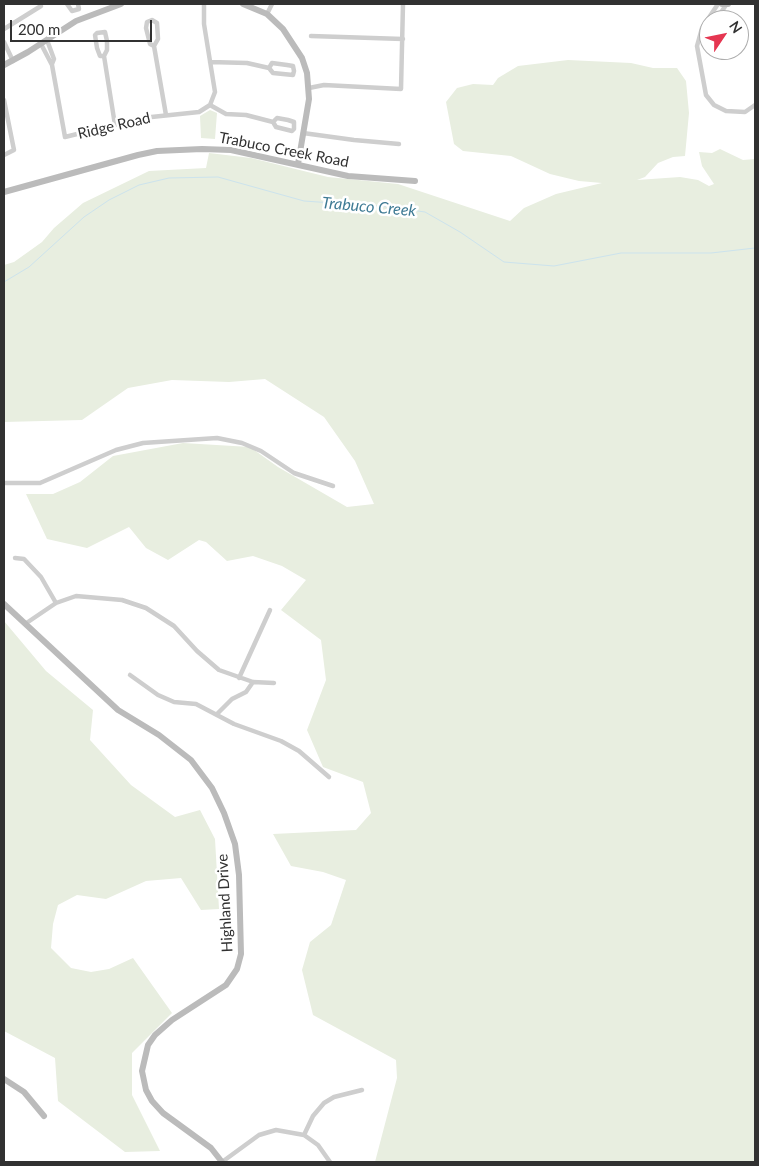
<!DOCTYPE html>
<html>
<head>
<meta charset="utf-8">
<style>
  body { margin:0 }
  #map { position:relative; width:759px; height:1166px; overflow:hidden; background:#fff; font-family:Lato,sans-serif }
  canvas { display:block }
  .frame { position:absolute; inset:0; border:5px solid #313131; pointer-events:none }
  .north { position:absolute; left:699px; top:10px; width:50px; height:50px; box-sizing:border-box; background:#fff; border:1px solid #adadad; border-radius:50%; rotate:56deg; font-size:14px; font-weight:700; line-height:20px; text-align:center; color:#313131 }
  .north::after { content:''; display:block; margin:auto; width:18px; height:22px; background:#e53651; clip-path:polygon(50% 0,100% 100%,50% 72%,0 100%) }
  .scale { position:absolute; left:10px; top:20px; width:142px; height:22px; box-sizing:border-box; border:2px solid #313131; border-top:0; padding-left:6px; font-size:15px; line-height:18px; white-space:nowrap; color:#313131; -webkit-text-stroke:4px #fff; paint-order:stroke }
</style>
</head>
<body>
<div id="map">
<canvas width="759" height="1166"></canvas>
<div class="frame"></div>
<div class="north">N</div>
<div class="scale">200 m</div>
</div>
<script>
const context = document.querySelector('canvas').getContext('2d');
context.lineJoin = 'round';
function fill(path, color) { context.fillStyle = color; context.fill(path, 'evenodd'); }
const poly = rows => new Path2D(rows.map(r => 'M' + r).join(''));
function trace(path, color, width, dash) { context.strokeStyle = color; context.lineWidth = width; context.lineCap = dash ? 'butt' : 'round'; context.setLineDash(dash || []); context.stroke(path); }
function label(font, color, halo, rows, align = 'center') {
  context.font = font + ' Lato,sans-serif'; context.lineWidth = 5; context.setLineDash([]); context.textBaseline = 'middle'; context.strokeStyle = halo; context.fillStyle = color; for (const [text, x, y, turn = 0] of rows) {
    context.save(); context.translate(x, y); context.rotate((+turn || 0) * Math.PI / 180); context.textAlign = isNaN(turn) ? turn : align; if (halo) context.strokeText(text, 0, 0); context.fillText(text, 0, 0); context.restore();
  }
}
const green = poly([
  [568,60,631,63,653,68,677,68,686,81,689,113,685,156,673,157,658,163,645,177,637,180,680,177,698,180,709,186,714,184,702,166,699,152,712,153,720,149,743,160,755,159,755,1162,375,1162,397,1078,396,1060,313,1015,302,970,310,942,331,925,346,880,323,872,291,866,273,834,356,830,371,813,363,782,323,767,307,730,326,680,321,640,281,610,306,580,282,566,253,556,227,561,206,542,199,540,168,560,146,548,129,527,87,548,47,539,26,494,53,494,80,482,113,456,183,443,250,447,278,467,347,507,374,504,355,461,324,417,265,379,229,382,172,380,128,388,82,420,4,422,4,265,14,262,42,242,54,228,83,203,149,171,206,168,209,153,251,158,328,177,398,184,510,221,524,208,556,194,602,183,579,181,550,174,511,156,463,151,454,144,446,102,457,88,473,84,493,85,498,78,518,66],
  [210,110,217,113,215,139,201,138,200,116],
  [4,621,46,671,93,710,90,740,131,785,175,817,200,810,215,839,219,909,201,910,181,878,146,881,106,899,77,895,58,905,53,924,51,948,71,968,91,972,109,969,133,958,172,1013,132,1053,132,1095,160,1151,125,1152,58,1101,55,1058,4,1031]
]);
const stream = poly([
  [4,282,29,267,84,217,109,200,139,185,169,178,218,177,304,201,390,207,425,212,460,232,504,262,554,266,621,253,711,253,755,248]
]);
const street = poly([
  [67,4,72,11,79,9,78,4],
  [718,4,702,28,697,46,706,95,714,105,726,111,745,112,755,105],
  [267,14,272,4],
  [716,20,726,5],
  [4,29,41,6,40,4],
  [701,33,709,26],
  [311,36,403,39],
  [47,40,54,59,52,64],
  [4,42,13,61],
  [41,44,52,65,65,137,142,118,199,112,210,105,215,92,204,24,204,4],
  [154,46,150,44,146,28,147,22,152,20,157,23,158,39,154,46,166,115],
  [104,56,100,56,97,48,95,35,97,33,105,32,107,41,107,50,104,56,115,125],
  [210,62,247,63,269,68,273,73,293,75,294,71,293,66,287,65,272,63,269,68],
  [309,88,324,85,401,89,403,4],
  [4,100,14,150,4,155],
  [210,105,226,114,246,115,273,122,276,127,292,131,294,129,294,122,288,120,277,118,273,122],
  [303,133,354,140,399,144],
  [4,483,40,483,116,450,143,443,217,438,242,443,261,451,294,473,333,486],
  [15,558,24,559,41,577,56,603],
  [25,624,56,603,76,596,122,600,146,608,174,626,197,651,219,670,253,682,274,683],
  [130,675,158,695,174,702,196,704,234,724,281,741,299,751,329,777],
  [239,678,270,610],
  [217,714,232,699,246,692,253,682],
  [304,1135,313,1116,324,1103,334,1097,362,1090],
  [222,1162,259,1135,276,1130,304,1135,318,1145,330,1162]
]);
const secondary = poly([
  [243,4,267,14,283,29,302,58,307,73,309,99,298,164],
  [722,4,728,4],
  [4,65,28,52,76,21,121,4],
  [4,192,138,155,157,151,202,149,231,150,348,176,415,181],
  [4,604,118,710,159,735,191,760,212,788,224,813,235,844,239,875,241,954,237,969,226,985,172,1020,155,1035,148,1045,142,1071,146,1090,152,1101,163,1113,211,1148,222,1162],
  [4,1079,24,1092,44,1116]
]);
const streetNames = [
  ["Ridge Road",114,126,-13],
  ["Trabuco Creek Road",284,150,11],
  ["Highland Drive",225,903,-93]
];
const waterNames = [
  ["Trabuco Creek",369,207,5]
];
fill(green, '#e8eee0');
trace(stream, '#cce3ed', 1);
trace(street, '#cecece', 4.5);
trace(secondary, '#bbb', 6);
label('15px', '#313131', '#fff', streetNames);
label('italic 16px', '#3e7a94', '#fff', waterNames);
</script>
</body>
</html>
